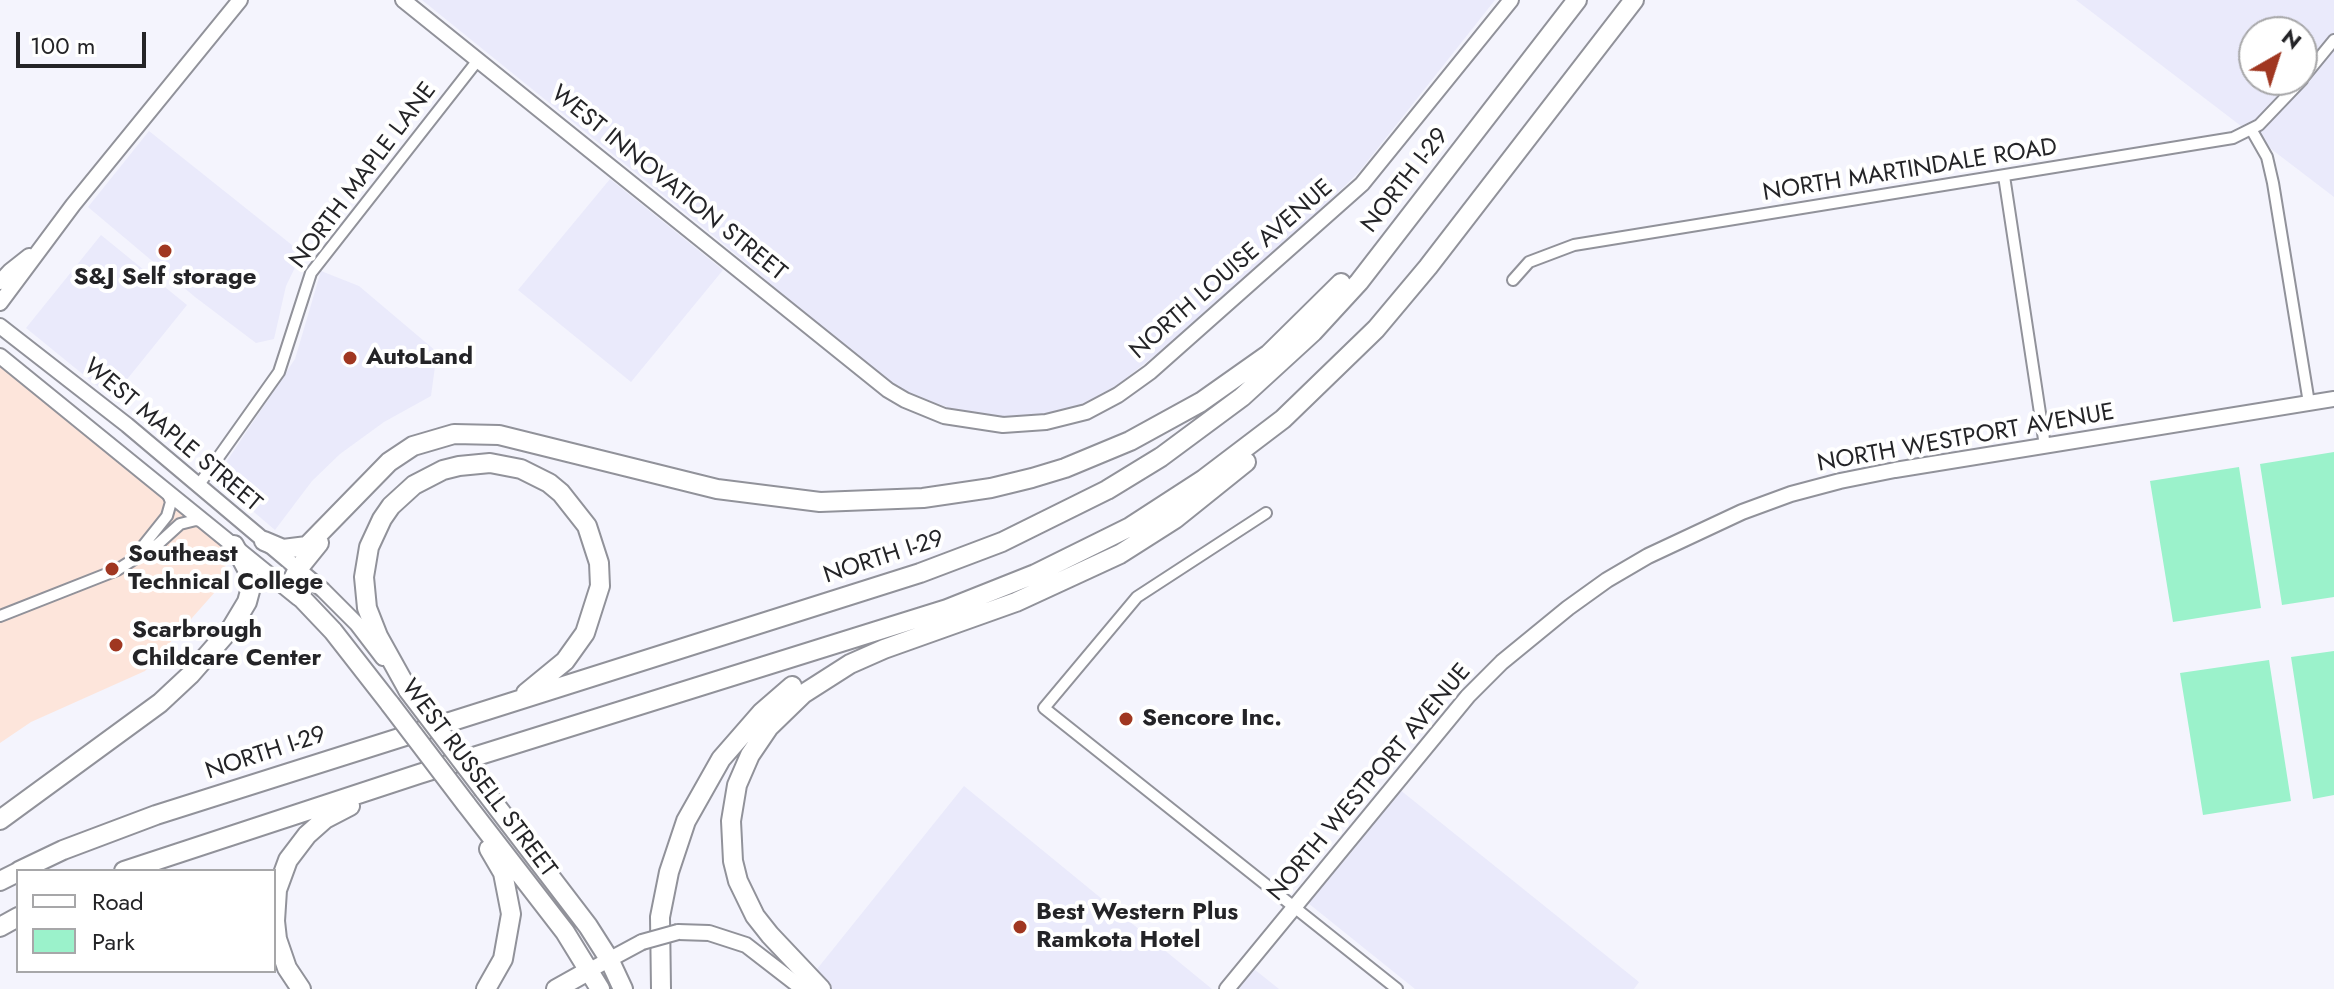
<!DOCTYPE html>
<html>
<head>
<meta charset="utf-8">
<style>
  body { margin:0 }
  #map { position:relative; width:2334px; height:989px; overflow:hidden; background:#f4f4fd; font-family:Jost,sans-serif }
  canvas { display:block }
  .legend { position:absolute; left:16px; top:869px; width:260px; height:104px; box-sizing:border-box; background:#fff; border:2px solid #a7a7a9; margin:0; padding:10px 14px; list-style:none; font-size:24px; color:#242427 }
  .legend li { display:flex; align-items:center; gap:16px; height:40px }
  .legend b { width:40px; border:2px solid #a7a7a9 }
  .north { position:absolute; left:2238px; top:16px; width:80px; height:80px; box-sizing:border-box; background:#fff; border:2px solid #a7a7a9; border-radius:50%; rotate:39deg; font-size:22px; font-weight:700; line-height:32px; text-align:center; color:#242427 }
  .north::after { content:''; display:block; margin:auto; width:28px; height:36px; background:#a03721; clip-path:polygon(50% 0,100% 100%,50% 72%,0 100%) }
  .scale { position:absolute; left:16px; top:32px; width:130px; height:36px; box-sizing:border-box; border:4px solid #242427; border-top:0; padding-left:10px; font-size:24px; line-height:28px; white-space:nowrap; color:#242427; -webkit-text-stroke:6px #fff; paint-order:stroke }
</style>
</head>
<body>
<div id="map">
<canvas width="2334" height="989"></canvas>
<ul class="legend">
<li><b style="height:10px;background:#fff"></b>Road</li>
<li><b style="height:22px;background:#9bf2cb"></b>Park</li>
</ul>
<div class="north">N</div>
<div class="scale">100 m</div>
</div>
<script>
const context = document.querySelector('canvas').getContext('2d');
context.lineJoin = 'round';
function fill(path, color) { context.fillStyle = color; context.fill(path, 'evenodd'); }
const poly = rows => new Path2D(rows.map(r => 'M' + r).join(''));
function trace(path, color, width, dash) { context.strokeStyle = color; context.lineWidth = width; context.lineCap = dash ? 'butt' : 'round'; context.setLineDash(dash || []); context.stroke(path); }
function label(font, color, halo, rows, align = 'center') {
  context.font = font + ' Jost,sans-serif'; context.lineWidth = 8; context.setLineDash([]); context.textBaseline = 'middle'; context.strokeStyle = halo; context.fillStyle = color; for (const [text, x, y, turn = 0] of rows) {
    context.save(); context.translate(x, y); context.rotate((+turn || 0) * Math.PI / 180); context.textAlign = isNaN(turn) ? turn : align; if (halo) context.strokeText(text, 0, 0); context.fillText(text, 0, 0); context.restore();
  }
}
const built = poly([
  [422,0,1495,0,1359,172,1308,222,1167,346,1116,386,1070,410,1032,418,972,416,908,393,861,361,715,237],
  [2076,0,2334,0,2334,197],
  [2254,32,2302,32,2302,80,2254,80],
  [149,131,302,253,286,286,274,339,256,343,195,297,88,207],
  [610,179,723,270,631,382,518,290],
  [101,235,187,305,112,398,26,328],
  [321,271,359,286,437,352,431,396,384,422,340,454,312,481,275,530,215,479,295,359],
  [964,786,1212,989,801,989],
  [1399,789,1639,982,1634,989,1415,989,1308,903],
  [1254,969,1279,989,1239,989]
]);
const education = poly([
  [0,356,234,545,215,592,145,671,31,722,0,743]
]);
const green = poly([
  [2334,452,2334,597,2282,605,2260,464],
  [2239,467,2261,608,2173,622,2150,481],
  [2334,651,2334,795,2313,799,2291,657],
  [2269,660,2291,801,2203,815,2180,673]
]);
const street = poly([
  [2302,79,2334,40],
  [2251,129,2267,157,2273,183,2309,403],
  [2004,176,2045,446],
  [1513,280,1529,262,1574,245,2233,138,2259,125,2302,80],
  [198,486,279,372,311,273,478,60],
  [1266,513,1137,597,1044,708,1397,989],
  [135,556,167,516,171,502,167,492],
  [0,616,117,570,158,544,180,524,196,520,203,521]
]);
const secondary = poly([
  [403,0,888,390,905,400,944,416,1003,425,1046,422,1086,412,1118,395,1150,372,1362,184,1511,0],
  [0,282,10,271,29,256],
  [0,303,73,205,240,0],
  [0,326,127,425,323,590,357,624,383,658],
  [0,356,298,598],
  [678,932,709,933,746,945,803,989],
  [590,970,642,942],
  [1227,989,1468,696,1502,662,1568,608,1607,580,1648,556,1742,512,1791,494,1840,481,1895,470,2334,399]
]);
const highway = poly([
  [264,541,283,549,307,546,389,462,413,446,454,434,499,435,717,489,820,502,923,498,991,488,1032,478,1065,468,1130,441,1201,402,1269,354,1341,283],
  [319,543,298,569,294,577,295,591,333,631,390,704],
  [408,690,378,636,367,608,364,577,369,547,382,519,391,506,414,485,443,470,459,466,490,463,521,469,549,483,561,493,587,526,599,563,600,586,585,633,565,661,526,693],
  [484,790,588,926,609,959,623,989],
  [466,804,565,932,600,989],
  [0,820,160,703,190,675,232,627,247,602,250,591,248,571,234,545],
  [19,871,63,850,156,815,920,573,1002,542,1107,490,1161,457,1242,397,1313,332,1359,282,1577,0],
  [124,871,419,774,947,609,1035,574,1130,527,1204,479,1283,419,1376,329,1428,267,1634,0],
  [0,881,18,872],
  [0,927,18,917],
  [301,989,287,968,277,939,275,921,277,890,288,860,307,835,325,819,350,806],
  [486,989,503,959,511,914,503,873,489,849],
  [556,989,590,970],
  [661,989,660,917,669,872,686,821,721,759,762,712,792,686],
  [821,989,770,935,755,916,738,881,733,861,731,821,737,785,750,755,769,727,803,694,850,664,884,649,1016,602,1120,554,1175,519,1246,462]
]);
const secondaryBridge = poly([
  [642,942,678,932]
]);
const highwayBridge = poly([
  [408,690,484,790],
  [390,704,466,804]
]);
const markers = [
  [165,251,8,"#a03721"],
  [350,358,8,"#a03721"],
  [112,569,8,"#a03721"],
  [116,645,8,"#a03721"],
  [1126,719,8,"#a03721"],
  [1020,927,8,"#a03721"]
];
const streetNames = [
  ["NORTH MARTINDALE ROAD",1910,171,-9],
  ["NORTH MAPLE LANE",364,176,-53],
  ["NORTH I-29",1406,181,-52],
  ["WEST INNOVATION STREET",668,184,39],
  ["NORTH LOUISE AVENUE",1232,270,-41],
  ["WEST MAPLE STREET",172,436,40],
  ["NORTH WESTPORT AVENUE",1966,439,-10],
  ["NORTH I-29",884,558,-18],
  ["NORTH I-29",266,754,-18],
  ["WEST RUSSELL STREET",478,779,53],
  ["NORTH WESTPORT AVENUE",1370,783,-50]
];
const poiNames = [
  ["S&J Self storage",165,278,"center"],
  ["AutoLand",366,358],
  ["Southeast",128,555],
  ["Technical College",128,583],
  ["Scarbrough",132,631],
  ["Childcare Center",132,659],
  ["Sencore Inc.",1142,719],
  ["Best Western Plus",1036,913],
  ["Ramkota Hotel",1036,941]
];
fill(built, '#eaeafb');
fill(education, '#fde5db');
fill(green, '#9bf2cb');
trace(street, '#91929a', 14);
trace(secondary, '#91929a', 18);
trace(highway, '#91929a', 22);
trace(street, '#fff', 10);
trace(secondary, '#fff', 14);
trace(highway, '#fff', 18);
trace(secondaryBridge, '#91929a', 18, []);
trace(highwayBridge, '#91929a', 22, []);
trace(secondaryBridge, '#fff', 14);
trace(highwayBridge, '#fff', 18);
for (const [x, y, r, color] of markers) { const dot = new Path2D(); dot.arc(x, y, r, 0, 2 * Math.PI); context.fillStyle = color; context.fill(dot); trace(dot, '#fff', 3); }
label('24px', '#242427', '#fff', streetNames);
label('bold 24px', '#242427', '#fff', poiNames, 'left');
</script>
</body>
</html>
